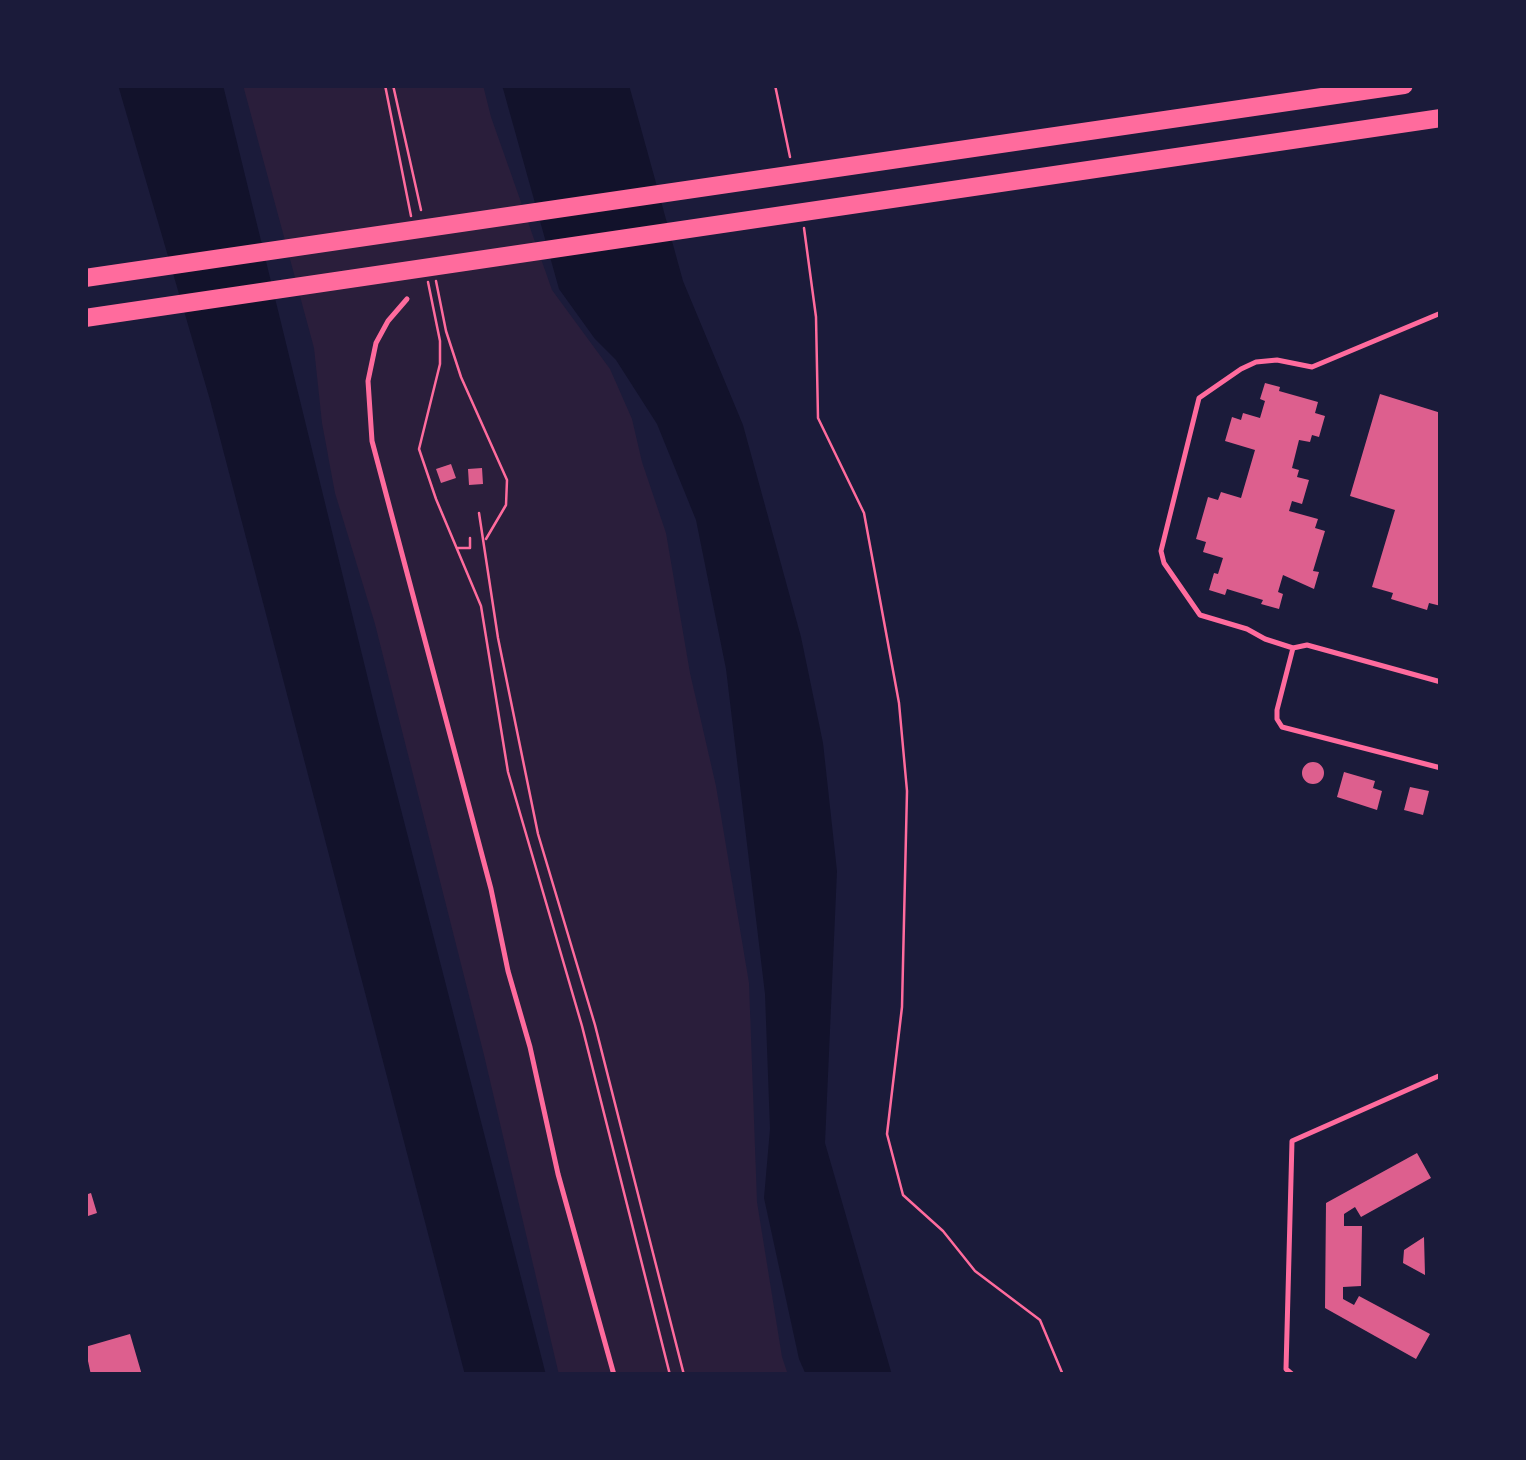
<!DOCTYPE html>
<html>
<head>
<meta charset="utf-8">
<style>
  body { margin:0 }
  #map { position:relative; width:1526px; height:1460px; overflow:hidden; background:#1b1b3a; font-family:"Fira Sans",sans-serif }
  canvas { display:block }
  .frame { position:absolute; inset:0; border:88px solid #1b1b3a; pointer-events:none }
</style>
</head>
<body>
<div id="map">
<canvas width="1526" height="1460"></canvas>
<div class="frame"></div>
</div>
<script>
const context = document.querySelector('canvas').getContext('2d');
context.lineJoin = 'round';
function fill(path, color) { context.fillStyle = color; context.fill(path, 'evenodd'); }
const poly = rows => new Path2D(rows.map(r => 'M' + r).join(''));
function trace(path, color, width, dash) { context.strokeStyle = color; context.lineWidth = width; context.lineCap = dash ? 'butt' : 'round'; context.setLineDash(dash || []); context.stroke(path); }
const green = poly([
  [243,85,483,85,491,117,552,290,610,369,632,419,642,462,666,533,690,673,716,786,749,983,757,1202,782,1357,788,1375,559,1375,484,1055,375,624,335,493,322,423,314,348]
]);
const water = poly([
  [118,85,223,85,377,716,546,1375,465,1375,210,400],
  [502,85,629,85,683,281,743,425,801,637,823,743,837,871,825,1143,892,1375,806,1375,799,1359,764,1198,770,1129,765,994,726,669,696,520,657,424,616,360,595,339,559,289]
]);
const building = poly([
  [1265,383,1280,387,1279,391,1318,402,1315,413,1325,416,1319,437,1312,435,1310,442,1299,440,1292,468,1299,470,1297,477,1309,480,1302,504,1292,501,1289,511,1318,519,1315,528,1325,531,1313,571,1319,572,1314,589,1283,575,1278,592,1283,594,1279,609,1261,604,1263,600,1227,589,1225,595,1209,590,1214,573,1218,574,1223,558,1203,552,1206,542,1196,539,1208,497,1218,500,1221,492,1241,498,1255,450,1225,441,1232,417,1241,420,1243,413,1260,418,1265,401,1260,399],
  [1380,394,1441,413,1441,606,1429,603,1427,610,1391,599,1393,593,1372,587,1395,510,1350,496],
  [451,464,456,478,441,483,436,469],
  [482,468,483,484,469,485,468,469],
  '1302 773a11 11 0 1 1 22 0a11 11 0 1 1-22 0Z',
  [1344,772,1375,781,1373,788,1382,791,1377,810,1337,797],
  [1410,787,1429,791,1423,815,1404,810],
  [1417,1153,1431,1178,1361,1217,1355,1207,1344,1214,1344,1226,1362,1226,1361,1286,1343,1287,1343,1299,1354,1305,1359,1296,1430,1334,1416,1359,1325,1308,1326,1203],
  [91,1193,97,1213,85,1217,85,1195],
  [1424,1237,1425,1275,1403,1263,1404,1250],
  [130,1334,142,1375,91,1375,85,1347]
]);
const path = poly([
  [385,85,411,216],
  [393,85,421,210],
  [775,85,790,157],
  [804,228,816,317,818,418,864,513,899,703,907,791,902,1007,887,1134,903,1195,943,1231,975,1271,1040,1320,1063,1375],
  [436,281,446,331,461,377,507,480,506,505,486,539],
  [428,282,440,341,440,364,419,449,436,499,481,606,508,772,582,1026,670,1375],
  [479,513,498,638,538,834,595,1025,684,1375],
  [458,548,470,548,470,538]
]);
const service = poly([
  [407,299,388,321,376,343,368,381,372,441,491,889,508,971,530,1047,558,1174,614,1375],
  [1293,648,1265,639,1247,629,1200,615,1164,563,1161,551,1199,398,1241,369,1256,362,1277,360,1312,367,1441,313],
  [1441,682,1307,645,1293,648,1277,710,1277,719,1282,727,1441,768],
  [1293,1375,1286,1369,1292,1141,1441,1075]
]);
const motorway = poly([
  [85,278,1404,85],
  [85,318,1441,118]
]);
fill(green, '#2a1e3b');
fill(water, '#12122b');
fill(building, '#dd5f8e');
trace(path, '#ff6b9d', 2.5);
trace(service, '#ff6b9d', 5);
trace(motorway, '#ff6b9d', 18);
</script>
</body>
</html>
